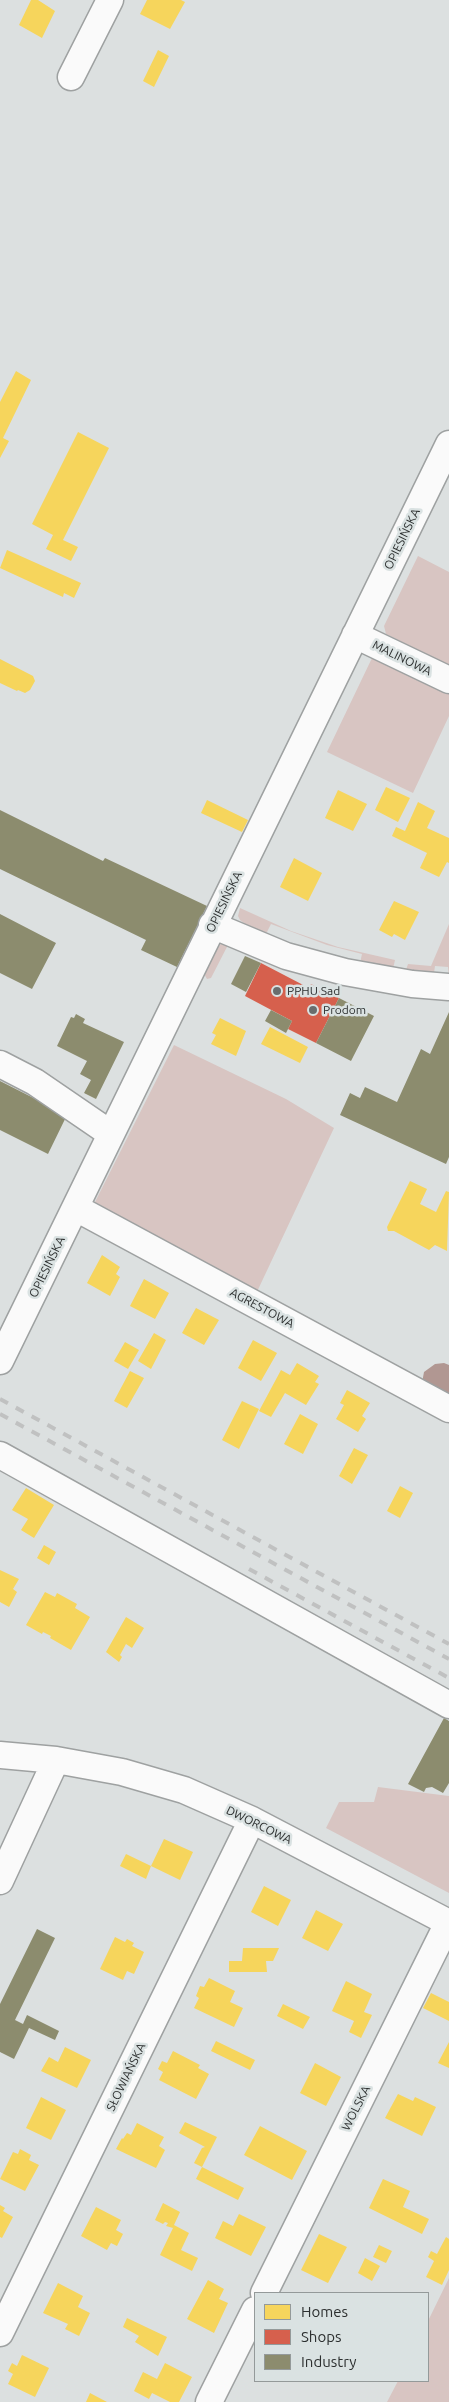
<!DOCTYPE html>
<html>
<head>
<meta charset="utf-8">
<style>
  body { margin:0 }
  #map { position:relative; width:449px; height:2402px; overflow:hidden; background:#dce0e0; font-family:Ubuntu,sans-serif }
  canvas { display:block }
  .legend { position:absolute; left:254px; top:2292px; width:175px; height:90px; box-sizing:border-box; background:#dae2e2; border:1px solid #949a9a; margin:0; padding:6px 9px; list-style:none; font-size:15px; color:#2c2f2f }
  .legend li { display:flex; align-items:center; gap:10px; height:25px }
  .legend b { width:25px; border:1px solid #949a9a }
</style>
</head>
<body>
<div id="map">
<canvas width="449" height="2402"></canvas>
<ul class="legend">
<li><b style="height:14px;background:#f6d55c"></b>Homes</li>
<li><b style="height:14px;background:#d6604d"></b>Shops</li>
<li><b style="height:14px;background:#8c8c6e"></b>Industry</li>
</ul>
</div>
<script>
const context = document.querySelector('canvas').getContext('2d');
context.lineJoin = 'round';
function fill(path, color) { context.fillStyle = color; context.fill(path, 'evenodd'); }
const poly = rows => new Path2D(rows.map(r => 'M' + r).join(''));
function trace(path, color, width, dash) { context.strokeStyle = color; context.lineWidth = width; context.lineCap = dash ? 'butt' : 'round'; context.setLineDash(dash || []); context.stroke(path); }
function label(font, color, halo, rows, align = 'center') {
  context.font = font + ' Ubuntu,sans-serif'; context.lineWidth = 5; context.setLineDash([]); context.textBaseline = 'middle'; context.strokeStyle = halo; context.fillStyle = color; for (const [text, x, y, turn = 0] of rows) {
    context.save(); context.translate(x, y); context.rotate((+turn || 0) * Math.PI / 180); context.textAlign = isNaN(turn) ? turn : align; if (halo) context.strokeText(text, 0, 0); context.fillText(text, 0, 0); context.restore();
  }
}
const green = poly([
  [418,556,449,572,449,666,386,634,384,626],
  [372,658,449,693,449,716,413,793,327,752],
  [240,908,291,931,338,947,395,960,393,969,360,963,362,954,327,945,271,924,267,932,261,936,240,920,238,916],
  [449,924,449,977,448,967,435,966,434,973,430,976,406,970,408,964,431,966],
  [229,943,211,978,207,979,203,972,215,950,221,944],
  [174,1045,286,1099,334,1128,255,1296,93,1206],
  [378,1787,449,1796,449,1893,326,1828,339,1802,374,1802],
  [449,2278,449,2402,387,2402,398,2381,428,2381,428,2321]
]);
const water = poly([
  [444,1363,449,1365,449,1402,422,1383,424,1372,435,1364]
]);
const homes = poly([
  [31,0,38,0,55,11,42,38,19,25],
  [147,0,181,0,185,2,170,29,140,14],
  [158,50,169,56,154,87,143,81],
  [16,371,31,380,3,438,9,441,0,458,0,402],
  [78,432,109,448,63,540,78,547,71,561,46,549,53,535,32,524],
  [7,550,81,583,74,598,64,593,63,597,0,568],
  [0,659,33,676,35,681,30,690,25,693,18,690,17,691,0,683],
  [386,787,410,798,398,822,375,810],
  [338,790,367,804,353,831,325,818],
  [207,800,248,820,242,832,201,813],
  [418,802,435,811,427,828,449,838,449,863,447,862,439,877,420,868,427,853,392,836,396,827,405,831],
  [294,858,322,873,308,901,280,887],
  [394,901,419,912,405,940,394,934,392,937,379,930],
  [220,1018,246,1031,236,1056,211,1044,216,1035,212,1033],
  [270,1027,308,1047,300,1063,261,1044],
  [410,1181,427,1189,420,1204,436,1212,446,1191,449,1192,447,1251,435,1245,429,1250,394,1231,388,1231,387,1227],
  [102,1255,120,1267,116,1274,120,1277,110,1296,87,1283],
  [144,1279,169,1293,155,1319,130,1306],
  [196,1308,219,1320,204,1345,182,1333],
  [154,1333,166,1340,151,1369,138,1361],
  [253,1340,277,1353,261,1381,238,1368],
  [125,1342,139,1350,128,1369,114,1361],
  [297,1363,319,1376,315,1382,319,1384,306,1405,285,1393,271,1417,259,1411,281,1370,290,1375],
  [130,1371,144,1378,127,1408,114,1401],
  [347,1390,370,1403,362,1416,366,1419,358,1432,336,1419,344,1405,340,1403],
  [242,1401,259,1409,239,1449,222,1440],
  [300,1414,318,1424,303,1454,284,1444],
  [354,1448,368,1455,352,1484,339,1476],
  [400,1486,413,1493,400,1518,387,1511],
  [26,1488,54,1505,34,1538,21,1530,28,1519,12,1510],
  [44,1545,56,1552,49,1565,37,1558],
  [0,1570,19,1579,13,1589,17,1592,9,1607,0,1602],
  [45,1592,55,1597,57,1593,77,1604,75,1608,90,1617,71,1650,50,1638,51,1636,43,1632,42,1634,26,1625],
  [126,1617,144,1628,132,1648,126,1644,120,1655,122,1657,119,1662,106,1652],
  [164,1839,193,1852,180,1880,151,1866],
  [126,1854,151,1866,146,1879,120,1866],
  [264,1886,291,1900,278,1926,251,1912],
  [316,1910,343,1924,328,1951,302,1938],
  [115,1937,125,1942,127,1939,134,1943,132,1946,144,1952,134,1974,127,1971,123,1980,100,1969],
  [243,1948,279,1948,273,1961,266,1961,267,1972,229,1972,229,1961,242,1961],
  [209,1978,235,1991,230,2002,243,2008,234,2027,194,2008,199,1998,196,1996,200,1986,204,1987],
  [346,1981,372,1994,364,2012,372,2015,361,2038,349,2032,354,2021,332,2011],
  [431,1993,449,2002,449,2021,423,2008],
  [283,2004,310,2017,303,2029,277,2016],
  [216,2041,255,2060,250,2070,211,2051],
  [449,2042,449,2068,438,2063],
  [65,2047,91,2060,77,2088,41,2071,49,2057,58,2062],
  [173,2051,200,2065,198,2068,209,2074,196,2099,159,2080,163,2072,158,2069,162,2061,167,2063],
  [315,2063,341,2077,326,2106,300,2093],
  [398,2094,413,2101,415,2097,436,2107,422,2136,385,2118],
  [41,2097,66,2110,51,2140,26,2128],
  [185,2122,217,2137,202,2167,194,2163,202,2148,205,2147,179,2133],
  [137,2123,164,2137,159,2146,165,2150,156,2168,116,2149,122,2138,123,2139,127,2133,131,2135],
  [260,2126,307,2151,292,2180,244,2155],
  [20,2149,31,2155,29,2160,39,2165,25,2191,0,2179,13,2152,18,2154],
  [202,2167,244,2188,238,2200,196,2179],
  [383,2179,410,2191,403,2207,429,2219,422,2234,369,2208],
  [163,2203,180,2212,174,2225,189,2233,181,2250,198,2258,192,2271,160,2255,173,2228,166,2226,168,2223,165,2222,163,2224,155,2220],
  [0,2205,5,2208,3,2211,13,2217,2,2238,0,2237],
  [96,2207,121,2220,116,2230,123,2234,117,2246,111,2243,107,2250,81,2236],
  [239,2214,266,2227,251,2256,215,2238,223,2221,233,2226],
  [319,2234,347,2247,328,2283,301,2270],
  [446,2237,449,2239,449,2270,442,2285,426,2277,434,2261,428,2257,431,2251,437,2254],
  [379,2245,392,2251,386,2263,373,2257],
  [365,2258,380,2266,372,2281,358,2273],
  [208,2280,224,2289,219,2299,228,2303,214,2333,187,2319],
  [58,2283,83,2296,78,2307,90,2313,79,2336,65,2329,68,2324,43,2313],
  [127,2318,167,2337,158,2356,135,2342,139,2336,123,2327],
  [22,2355,49,2368,35,2397,8,2384,13,2374,8,2371,12,2363,17,2366],
  [165,2363,192,2377,179,2402,170,2402,152,2393,149,2399,134,2391,143,2372,157,2379],
  [90,2393,107,2402,86,2402]
]);
const shops = poly([
  [261,963,309,988,311,984,339,998,316,1043,288,1029,292,1021,245,996]
]);
const industry = poly([
  [0,810,103,861,105,858,207,906,177,967,141,950,146,940,0,869],
  [0,914,56,943,32,989,0,973],
  [245,956,261,963,246,992,231,984],
  [339,998,374,1016,351,1061,316,1043],
  [271,1010,292,1021,286,1033,265,1021],
  [449,1012,449,1157,446,1164,340,1115,350,1093,360,1098,365,1087,397,1102,421,1049,430,1054],
  [76,1014,85,1019,83,1023,124,1042,96,1099,84,1093,91,1080,80,1074,87,1061,57,1046,71,1017,74,1018],
  [0,1081,67,1115,48,1154,0,1130],
  [444,1718,449,1721,449,1783,443,1793,432,1787,426,1788,424,1792,408,1784],
  [37,1929,55,1938,15,2020,23,2024,27,2015,59,2031,55,2040,29,2028,14,2059,0,2052,0,2004]
]);
const minor = poly([
  [71,77,110,0],
  [355,635,449,680],
  [212,925,286,956,345,972,412,984,449,987],
  [0,1064,35,1082,111,1134],
  [76,1208,449,1409],
  [0,1361,449,444],
  [0,1455,449,1705],
  [0,1755,56,1760,122,1772,184,1790,252,1820,449,1923],
  [0,1881,56,1760],
  [264,2293,448,1923],
  [0,2333,252,1820],
  [209,2402,255,2310]
]);
const rail = poly([
  [0,1399,449,1644],
  [0,1414,449,1659],
  [249,1569,449,1678]
]);
const markers = [
  [277,991,5,"#6a6d6d"],
  [313,1010,5,"#6a6d6d"]
];
const streetNames = [
  ["OPIESIŃSKA",402,539,-64],
  ["MALINOWA",402,658,26],
  ["OPIESIŃSKA",224,902,-64],
  ["OPIESIŃSKA",47,1267,-64],
  ["AGRESTOWA",262,1308,28],
  ["DWORCOWA",259,1825,26],
  ["SŁOWIAŃSKA",126,2077,-64],
  ["WOLSKA",356,2108,-63]
];
const poiNames = [
  ["PPHU Sad",287,991],
  ["Prodom",323,1010]
];
fill(green, '#d8c5c2');
fill(water, '#b19792');
fill(homes, '#f6d55c');
fill(shops, '#d6604d');
fill(industry, '#8c8c6e');
trace(minor, '#9ea1a1', 29);
trace(minor, '#fafafa', 26);
trace(rail, '#c0c1c1', 4, [9, 9]);
for (const [x, y, r, color] of markers) { const dot = new Path2D(); dot.arc(x, y, r, 0, 2 * Math.PI); context.fillStyle = color; context.fill(dot); trace(dot, '#dae2e2', 2); }
label('12px', '#2c2f2f', '#dae2e2', streetNames);
label('12px', '#2c2f2f', '#dae2e2', poiNames, 'left');
</script>
</body>
</html>
